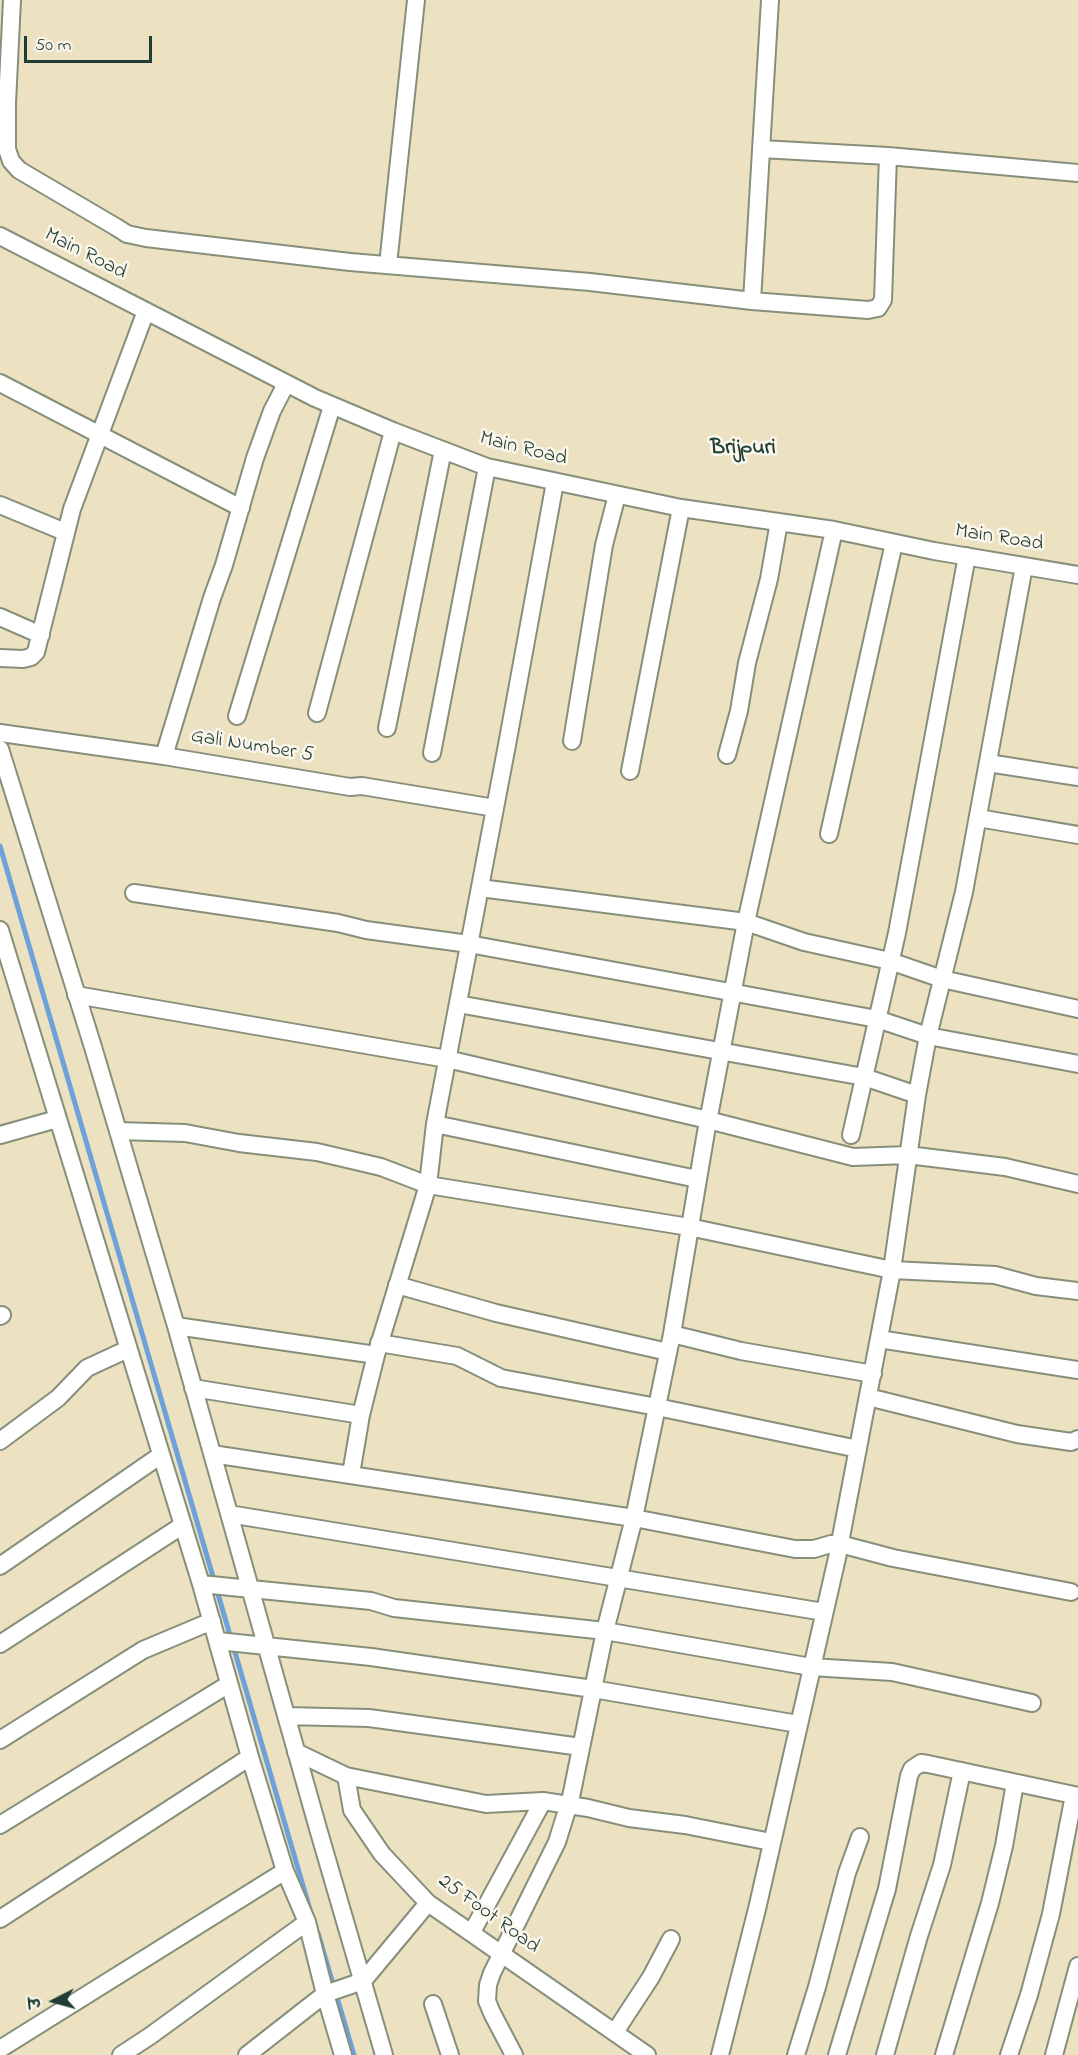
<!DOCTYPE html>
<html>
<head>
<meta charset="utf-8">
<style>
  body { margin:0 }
  #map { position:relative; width:1078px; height:2055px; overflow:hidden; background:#ece1c0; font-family:"Indie Flower","Playpen Sans Deva",sans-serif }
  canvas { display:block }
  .north { position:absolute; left:24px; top:1971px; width:60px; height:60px; -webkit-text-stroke:4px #fbf7ec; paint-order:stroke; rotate:264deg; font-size:16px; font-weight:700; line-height:24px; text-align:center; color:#1f3d34 }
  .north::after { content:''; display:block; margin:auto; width:21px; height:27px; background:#1f3d34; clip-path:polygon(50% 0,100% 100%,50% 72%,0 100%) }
  .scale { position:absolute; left:24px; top:36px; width:128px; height:27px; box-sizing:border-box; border:3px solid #1f3d34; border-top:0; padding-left:8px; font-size:18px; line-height:21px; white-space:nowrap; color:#1f3d34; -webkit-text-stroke:4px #fbf7ec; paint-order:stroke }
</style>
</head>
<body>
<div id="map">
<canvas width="1078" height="2055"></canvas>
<div class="north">उ</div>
<div class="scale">50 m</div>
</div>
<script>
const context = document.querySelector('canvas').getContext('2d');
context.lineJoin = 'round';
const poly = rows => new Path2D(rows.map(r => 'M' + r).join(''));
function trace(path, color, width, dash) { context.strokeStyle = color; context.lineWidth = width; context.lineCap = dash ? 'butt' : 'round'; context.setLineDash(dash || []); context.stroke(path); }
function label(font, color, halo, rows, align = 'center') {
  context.font = font + ' "Indie Flower",sans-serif'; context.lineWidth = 5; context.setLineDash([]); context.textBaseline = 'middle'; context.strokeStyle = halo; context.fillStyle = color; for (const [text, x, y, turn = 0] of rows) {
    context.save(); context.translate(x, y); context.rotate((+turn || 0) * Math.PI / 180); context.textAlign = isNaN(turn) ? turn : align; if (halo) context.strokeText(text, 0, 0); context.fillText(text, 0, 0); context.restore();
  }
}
const stream = poly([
  [0,846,311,1913],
  [318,1933,354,2055]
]);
const minor = poly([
  [12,0,7,103,7,149,11,161,19,170,116,227,127,234,146,238,350,262,590,282,752,301,868,310,878,308,883,300,888,156],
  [761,149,888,156,1078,173],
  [0,236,315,398,393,431,487,467,681,508,834,530,934,551,1078,575],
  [388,265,416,0],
  [752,301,770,0],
  [0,383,241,508],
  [0,505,65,532],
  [0,617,41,635],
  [0,658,23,659,31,657,36,652,72,509,146,311],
  [317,713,393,431],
  [237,716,332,406],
  [387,728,443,450],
  [0,733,164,756,350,787,362,786,495,808],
  [572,741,604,545,617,495],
  [0,749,93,1047,176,1326,319,1832,384,2055],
  [432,753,487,467],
  [727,755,739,711,747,663,769,579,779,522],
  [164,756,212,598,224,565,255,458,272,411,286,384],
  [988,763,1078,777],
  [630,771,681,508],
  [978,818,1078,835],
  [829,834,894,543],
  [480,888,746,922,804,942,890,961,942,979,1078,1009],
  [134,893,338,923,366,930,469,944,877,1019,928,1036,1078,1064],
  [0,930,201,1584,250,1757,285,1871,307,1922,325,1994,343,2055],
  [76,995,447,1059,708,1120,853,1157,908,1155,1005,1167,1078,1184],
  [458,1004,864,1077,917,1095],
  [435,1124,697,1179],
  [118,1131,185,1133,239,1143,317,1152,381,1167,428,1185,689,1227,892,1270,995,1275,1036,1286,1078,1291],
  [0,1135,57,1119],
  [851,1135,897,933,967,556],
  [397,1285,496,1313,668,1352],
  [0,1316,2,1315],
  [176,1326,376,1355],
  [672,1334,741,1351,873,1374],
  [879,1339,1078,1370],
  [379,1343,457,1356,501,1378,657,1407,858,1449],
  [193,1388,361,1415],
  [868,1397,1017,1434,1071,1442,1078,1439],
  [0,1441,58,1398,87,1368,128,1349],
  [212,1454,634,1518,795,1549,814,1549,831,1544,840,1544,893,1558,1071,1592],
  [351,1474,361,1415,376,1355,428,1185,435,1124,507,745,555,482],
  [229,1514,824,1612],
  [0,1566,161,1455],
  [201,1584,371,1601,394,1608,605,1631,811,1667,892,1672,1032,1703],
  [218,1641,371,1657,593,1689,798,1724],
  [0,1644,183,1525],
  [286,1716,369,1718,581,1747],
  [0,1740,143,1650,212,1621],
  [296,1752,346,1776,486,1804,543,1801,588,1808,629,1818,685,1825,771,1842],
  [346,1776,352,1810,382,1854,428,1903,647,2055],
  [0,1825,229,1684],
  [0,1919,250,1757],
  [472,1932,543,1801],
  [433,2004,450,2055],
  [615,2032,651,1977,671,1939],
  [0,2049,285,1871],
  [121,2055,150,2036,307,1922],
  [247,2055,325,1994,363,1981,428,1903],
  [514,2055,492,2013,487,2001,488,1985,492,1973,557,1842,571,1797,605,1631,634,1518,672,1334,706,1132,746,922,834,530],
  [720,2055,757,1909,837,1558,892,1270,917,1095,928,1036,964,892,1024,566],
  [796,2055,817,1987,847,1873,860,1837],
  [837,2055,887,1889,909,1776,912,1769,921,1763,928,1764,1078,1796],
  [885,2055,919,1936,942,1865,962,1771],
  [944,2055,990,1903,1004,1846,1015,1783],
  [1009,2055,1029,1995,1051,1914,1074,1795],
  [1054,2055,1078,1966]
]);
const streetNames = [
  ["Main Road",85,255,27],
  ["Main Road",523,450,14],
  ["Main Road",999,539,9],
  ["Gali Number 5",252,747,9],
  ["25 Foot Road",488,1915,36]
];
const neighbourhoodNames = [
  ["Brijpuri",743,449]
];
trace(stream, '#6ea1da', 5);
trace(minor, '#868f7a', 20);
trace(minor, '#fff', 16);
label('21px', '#1f3d34', '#fbf7ec', streetNames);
label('bold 22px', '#1f3d34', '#fbf7ec', neighbourhoodNames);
</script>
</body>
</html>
